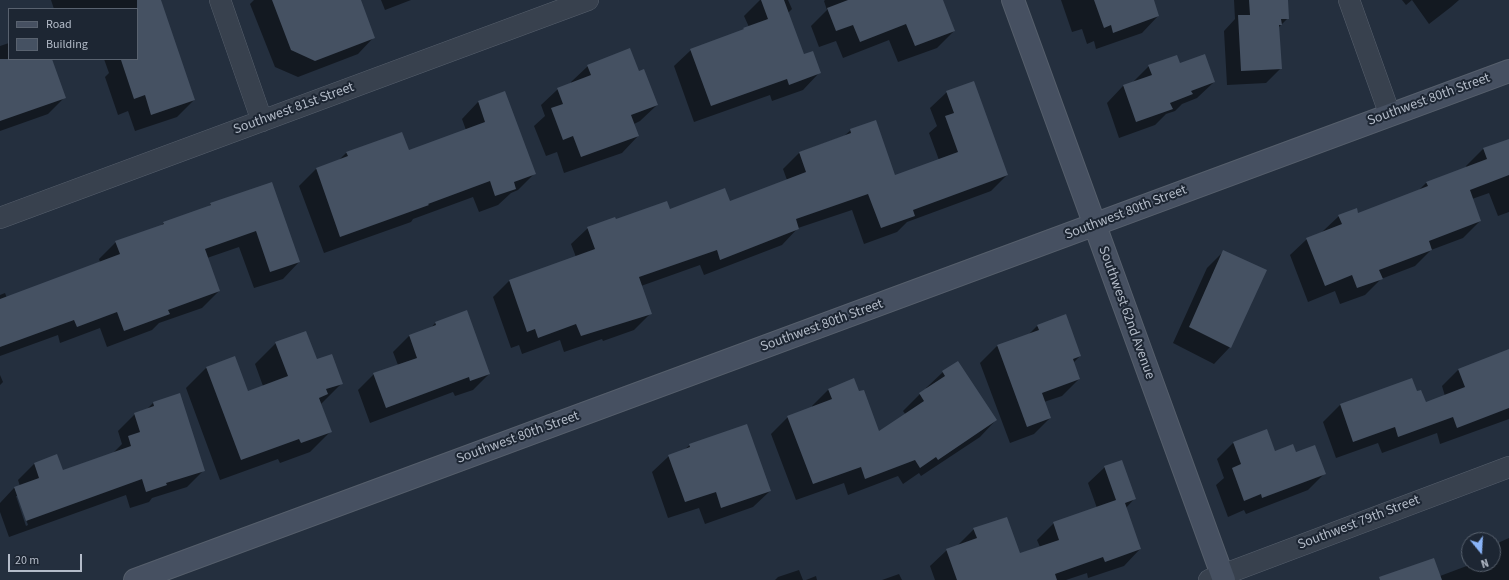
<!DOCTYPE html>
<html>
<head>
<meta charset="utf-8">
<style>
  body { margin:0 }
  #map { position:relative; width:1509px; height:580px; overflow:hidden; background:#242f3e; font-family:"Source Sans 3",sans-serif }
  canvas { display:block }
  .legend { position:absolute; left:8px; top:8px; width:130px; height:52px; box-sizing:border-box; background:#1d2633; border:1px solid #59626f; margin:0; padding:5px 7px; list-style:none; font-size:12px; color:#b4bcc9 }
  .legend li { display:flex; align-items:center; gap:8px; height:20px }
  .legend b { width:20px; border:1px solid #59626f }
  .north { position:absolute; left:1461px; top:532px; width:40px; height:40px; box-sizing:border-box; background:#1d2633; border:1px solid #59626f; border-radius:50%; rotate:162deg; font-size:11px; font-weight:700; line-height:16px; text-align:center; color:#b4bcc9 }
  .north::after { content:''; display:block; margin:auto; width:14px; height:18px; background:#8ab4f8; clip-path:polygon(50% 0,100% 100%,50% 72%,0 100%) }
  .scale { position:absolute; left:8px; top:554px; width:74px; height:18px; box-sizing:border-box; border:2px solid #b4bcc9; border-top:0; padding-left:5px; font-size:12px; line-height:14px; white-space:nowrap; color:#b4bcc9; -webkit-text-stroke:3px #1d2633; paint-order:stroke }
</style>
</head>
<body>
<div id="map">
<canvas width="1509" height="580"></canvas>
<ul class="legend">
<li><b style="height:5px;background:#465061"></b>Road</li>
<li><b style="height:11px;background:#455162"></b>Building</li>
</ul>
<div class="north">N</div>
<div class="scale">20 m</div>
</div>
<script>
const context = document.querySelector('canvas').getContext('2d');
context.lineJoin = 'round';
function fill(path, color) { context.fillStyle = color; context.fill(path, 'evenodd'); }
const poly = rows => new Path2D(rows.map(r => 'M' + r).join(''));
function trace(path, color, width, dash) { context.strokeStyle = color; context.lineWidth = width; context.lineCap = dash ? 'butt' : 'round'; context.setLineDash(dash || []); context.stroke(path); }
function label(font, color, halo, rows, align = 'center') {
  context.font = font + ' "Source Sans 3",sans-serif'; context.lineWidth = 4; context.setLineDash([]); context.textBaseline = 'middle'; context.strokeStyle = halo; context.fillStyle = color; for (const [text, x, y, turn = 0] of rows) {
    context.save(); context.translate(x, y); context.rotate((+turn || 0) * Math.PI / 180); context.textAlign = isNaN(turn) ? turn : align; if (halo) context.strokeText(text, 0, 0); context.fillText(text, 0, 0); context.restore();
  }
}
const shadow = poly([
  [51,0,151,0,194,100,177,117,135,131,128,111,118,115,105,77,109,73,104,59,137,59,137,9,54,9],
  [254,0,360,0,374,37,358,54,298,77,275,67,250,4],
  [381,0,411,0,385,10],
  [760,0,788,0,792,9,788,13,803,56,819,73,803,90,772,101,770,95,694,122,674,66,691,50,741,31,749,27,744,16],
  [825,0,942,0,954,31,937,48,898,62,889,40,843,58,836,41,819,47,811,26,827,10,824,1],
  [1061,0,1153,0,1158,16,1142,33,1096,49,1094,41,1087,44,1082,29,1072,32],
  [1234,0,1287,0,1288,18,1278,28,1281,68,1266,83,1227,85,1224,31,1235,19],
  [1402,0,1459,0,1451,7,1429,24,1412,0,1406,5],
  [9,43,9,59,51,59,65,97,48,114,0,131,0,46],
  [1180,64,1214,82,1197,98,1182,104,1175,111,1166,114,1155,125,1119,138,1107,103,1123,86,1132,83,1149,66],
  [588,66,639,72,657,105,640,121,634,124,638,136,622,153,564,173,557,152,546,156,534,126,545,116,541,105,558,89,571,83,571,82],
  [504,92,535,173,518,190,511,193,498,205,479,212,473,197,413,219,411,222,324,253,299,186,316,169,338,161,347,152,408,151,466,130,462,119,478,102],
  [947,92,1007,175,991,191,907,222,897,232,864,244,852,210,798,228,782,245,704,275,700,265,641,286,650,314,634,330,603,341,602,339,564,352,560,340,522,354,519,345,511,348,493,297,509,281,576,257,571,244,588,228,616,220,669,210,730,202,787,180,783,169,800,152,844,136,851,130,894,176,939,160,929,133,937,126,930,108],
  [1509,140,1509,212,1498,216,1489,193,1472,199,1480,221,1463,238,1431,250,1415,266,1381,279,1365,295,1340,304,1335,291,1308,302,1290,255,1307,239,1322,232,1339,216,1358,214,1418,191,1426,183,1467,168,1466,166,1483,149],
  [271,183,299,262,283,279,254,288,239,247,207,258,219,291,202,308,159,323,152,330,107,347,100,328,60,343,58,335,0,356,0,295,5,293,7,298,100,262,99,259,116,242,160,226,164,223,207,208,211,204],
  [1224,251,1230,347,1214,364,1173,343,1207,268],
  [436,322,489,374,473,390,455,396,453,392,370,423,358,390,374,374,398,365,393,352,409,336,430,329],
  [1037,326,1080,356,1073,363,1079,379,1062,396,1044,402,1050,418,1034,434,1010,443,980,363,997,346,1028,335],
  [276,343,342,383,321,404,331,431,310,452,280,463,278,459,220,480,186,388,207,367,247,392,263,386,255,364],
  [1509,351,1509,419,1440,444,1437,433,1382,453,1378,443,1336,458,1323,422,1340,405,1412,380,1416,392,1425,403,1445,396,1442,386,1458,370],
  [943,372,996,420,980,437,921,476,919,473,903,484,898,476,848,495,844,483,796,500,771,434,788,417,812,408,812,406,829,389,859,393,879,432,906,415,903,411,920,394,927,389,926,388],
  [0,375,3,382,0,385],
  [153,403,204,470,187,487,152,498,149,502,130,508,126,495,9,537,0,512,0,503,14,488,20,486,18,480,34,464,62,471,113,453,122,444,118,431,135,414,146,410],
  [16,496,18,496,28,525,26,526],
  [1233,443,1274,452,1296,453,1325,473,1308,490,1246,514,1244,510,1228,517,1216,485,1224,478,1217,459],
  [690,445,770,491,753,507,705,524,699,508,668,518,652,472,669,456,684,450],
  [1105,467,1135,498,1126,508,1140,549,1124,566,1088,578,1087,573,1066,580,935,580,930,566,947,550,957,546,974,529,1019,554,1040,547,1037,540,1054,523,1097,508,1088,483],
  [1509,538,1509,580,1397,580,1440,576,1472,564,1493,564,1493,548,1500,542],
  [799,570,803,580,775,580,778,577],
  [899,574,902,580,882,580],
  [816,576,817,580,806,580]
]);
const building = poly([
  [137,0,161,0,195,100,151,115,145,95,134,99,121,60,137,59],
  [272,0,361,0,375,38,315,61,291,50],
  [761,0,784,0,804,54,813,51,821,73,789,85,787,79,711,106,690,49,744,29,743,28,768,19],
  [848,0,943,0,955,31,915,46,906,24,860,42,853,25,836,31,827,8],
  [1094,0,1154,0,1159,16,1113,33,1111,25,1104,28],
  [1249,0,1288,0,1289,19,1281,19,1282,25,1279,25,1282,69,1241,71,1238,15,1250,15],
  [630,48,639,71,644,69,658,105,631,115,639,136,581,157,573,136,563,140,551,108,563,104,557,88,591,75,587,65],
  [1205,54,1215,82,1191,91,1193,94,1170,103,1173,109,1136,122,1123,85,1152,75,1148,65,1177,55,1180,63],
  [0,59,52,59,66,98,0,121],
  [974,81,1008,175,913,210,915,216,881,228,868,194,796,219,799,229,720,260,717,250,639,277,652,314,581,336,576,324,538,338,535,329,527,332,509,280,595,249,587,227,615,217,616,219,667,201,670,209,725,188,730,201,806,172,799,152,851,133,850,129,876,120,895,175,958,152,945,116,954,113,946,91],
  [505,91,536,174,514,182,516,189,495,196,490,181,428,204,429,205,340,237,316,168,348,156,346,152,402,132,409,150,485,122,478,101],
  [1509,139,1509,175,1470,190,1481,221,1429,241,1432,250,1379,270,1383,279,1357,288,1352,275,1325,286,1306,238,1342,224,1338,215,1357,208,1358,213,1428,186,1426,182,1487,159,1483,148],
  [272,182,300,262,270,272,256,231,205,249,220,291,168,310,170,314,124,331,117,312,77,327,74,320,0,347,0,299,120,254,115,241,164,224,163,222,211,205,210,203],
  [1223,250,1267,270,1231,348,1189,327],
  [467,310,490,374,470,381,469,377,386,408,373,373,417,358,409,335,436,325,435,322],
  [1066,314,1081,356,1073,359,1080,379,1042,393,1051,418,1027,427,997,345,1039,330,1037,325],
  [306,331,317,359,332,354,343,384,326,389,328,394,319,398,332,432,301,443,299,439,241,460,206,367,235,356,248,391,288,376,275,342],
  [1509,349,1509,408,1457,428,1453,417,1398,437,1395,427,1353,442,1340,404,1412,378,1417,391,1421,390,1426,402,1465,387,1458,369],
  [958,361,997,420,938,460,936,457,920,468,915,460,865,479,861,467,813,484,787,416,832,399,828,389,854,378,859,391,864,390,879,431,924,401,919,393,945,376,942,371],
  [180,393,205,471,166,483,167,485,146,492,142,479,26,521,14,487,39,478,34,463,57,454,63,470,131,446,128,436,140,432,134,413,154,406,153,402],
  [747,424,771,491,721,508,716,492,685,502,668,455,690,447,689,444],
  [1267,429,1275,451,1293,444,1296,452,1315,445,1326,474,1262,498,1261,494,1244,501,1232,468,1241,464,1233,442],
  [1122,460,1136,499,1125,503,1141,549,1105,562,1103,557,1055,574,1057,580,957,580,946,549,977,538,973,528,1007,517,1020,553,1059,540,1053,522,1116,500,1104,466],
  [1434,558,1442,580,1380,580,1379,577]
]);
const street = poly([
  [220,0,262,121],
  [1349,0,1390,115],
  [0,218,588,0],
  [1209,580,1509,467]
]);
const secondary = poly([
  [1013,0,1224,580],
  [135,580,1509,71]
]);
const streetNames = [
  ["Southwest 80th Street",1429,100,-20],
  ["Southwest 81st Street",294,109,-20],
  ["Southwest 80th Street",1126,213,-21],
  ["Southwest 62nd Avenue",1126,313,70],
  ["Southwest 80th Street",822,326,-20],
  ["Southwest 80th Street",518,438,-20],
  ["Southwest 79th Street",1359,523,-21]
];
fill(shadow, '#0007');
fill(building, '#455162');
trace(street, '#565f6c', 22);
trace(secondary, '#565f6c', 24);
trace(street, '#38414e', 21);
trace(secondary, '#465061', 22);
label('14px', '#b4bcc9', '#1d2633', streetNames);
</script>
</body>
</html>
